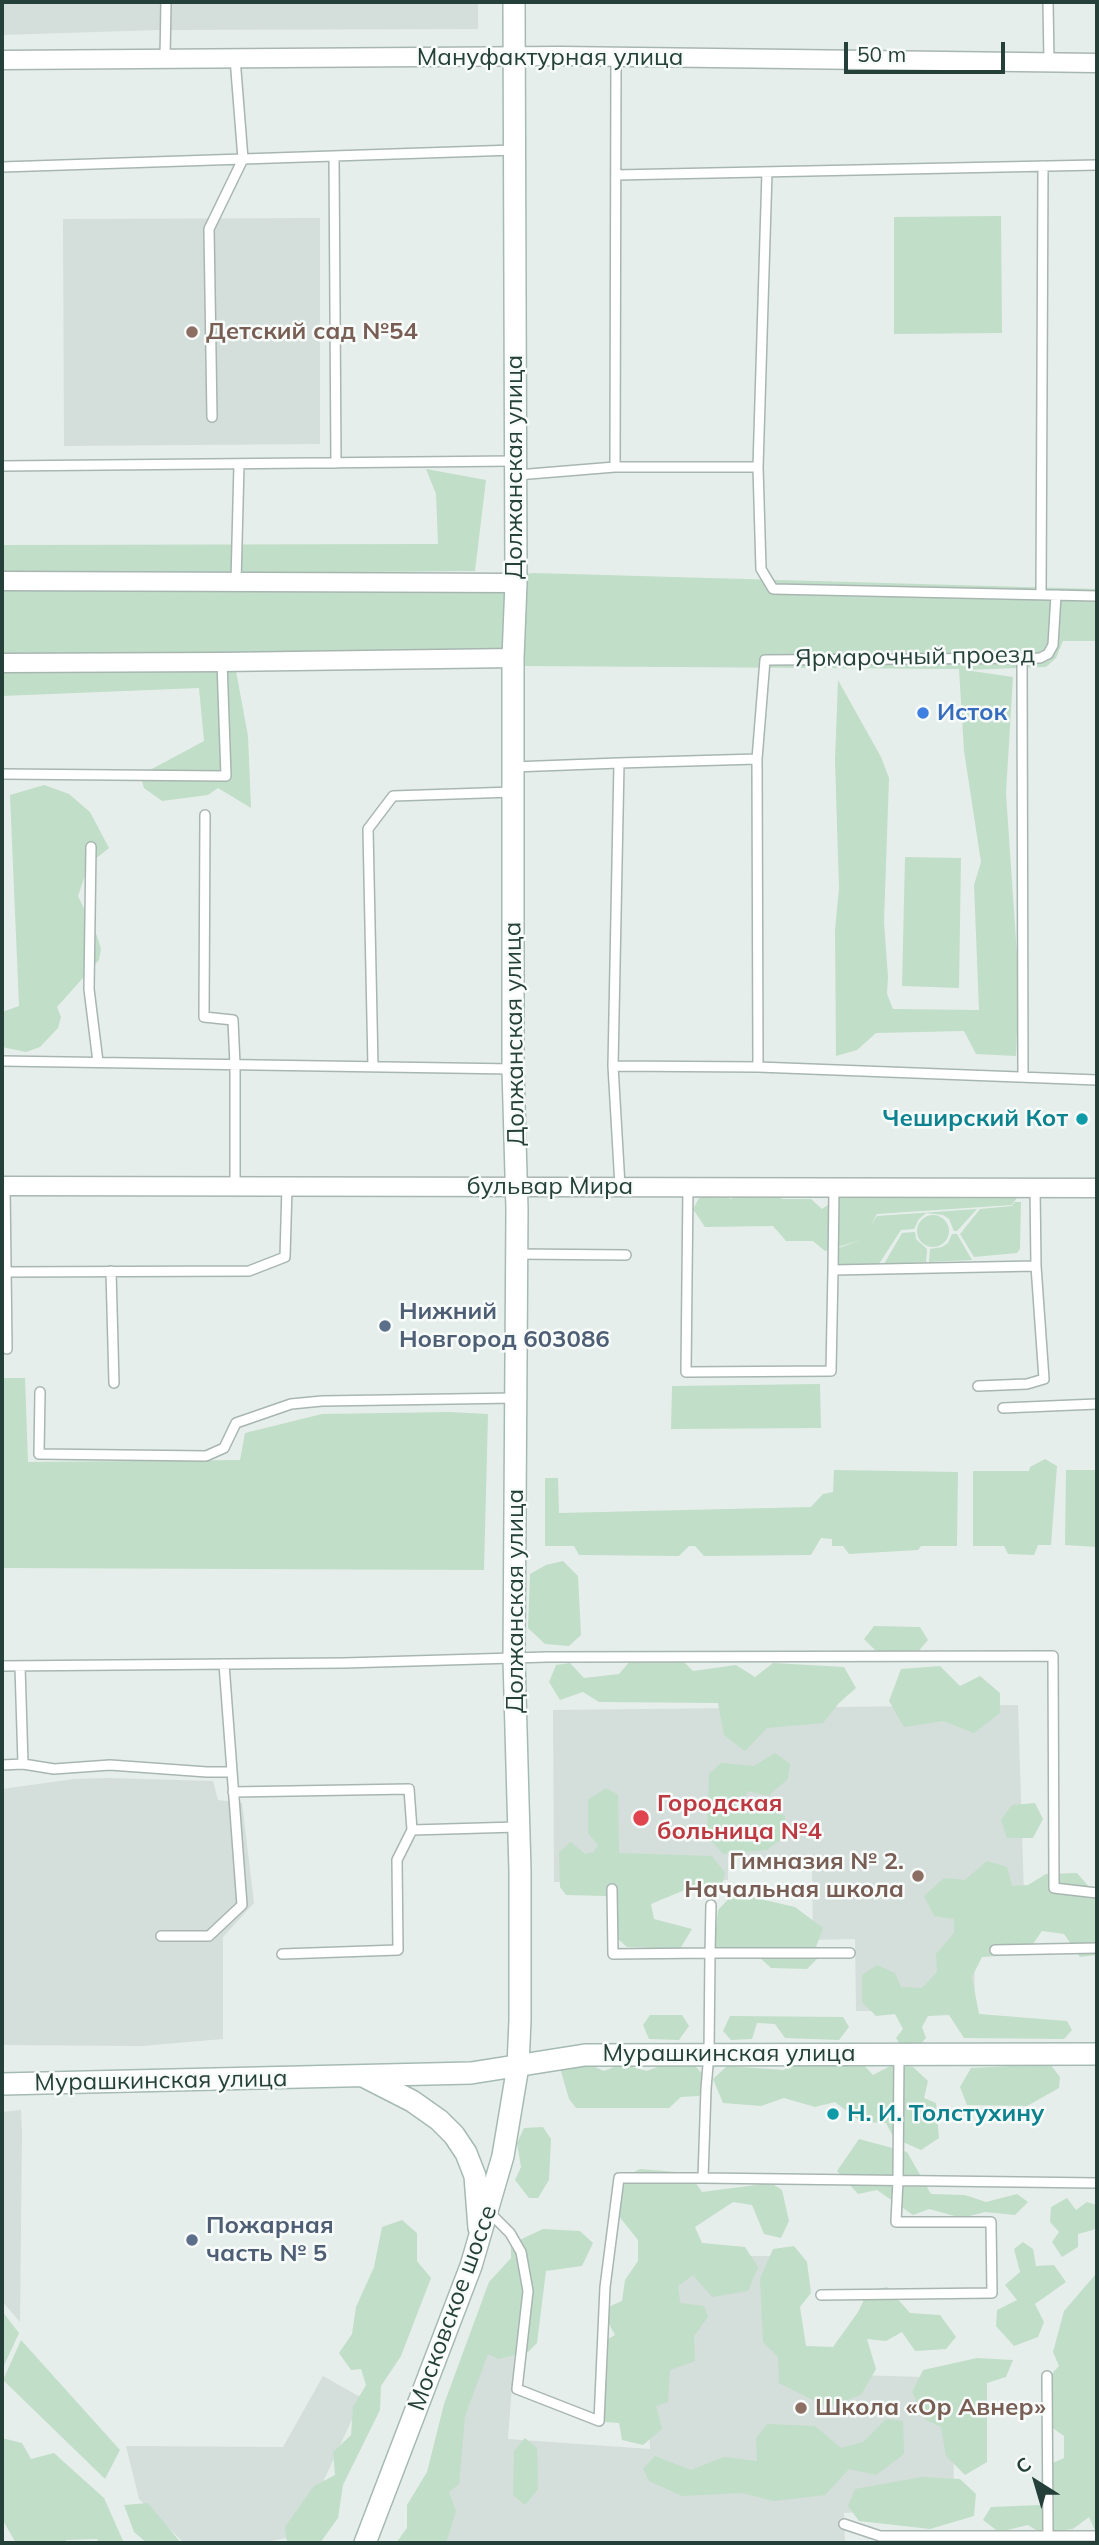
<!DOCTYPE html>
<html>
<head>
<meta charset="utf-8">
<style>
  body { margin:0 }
  #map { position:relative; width:1099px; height:2545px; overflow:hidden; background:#e6eeeb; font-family:Mulish,sans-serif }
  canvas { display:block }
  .frame { position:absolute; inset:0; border:4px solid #254038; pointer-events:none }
  .north { position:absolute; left:1001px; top:2447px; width:70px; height:70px; -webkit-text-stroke:5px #f7fbf9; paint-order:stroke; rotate:323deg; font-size:19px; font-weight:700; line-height:28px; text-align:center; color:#254038 }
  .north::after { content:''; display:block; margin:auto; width:24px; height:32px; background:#254038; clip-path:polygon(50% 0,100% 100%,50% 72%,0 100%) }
  .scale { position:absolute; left:844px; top:42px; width:161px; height:32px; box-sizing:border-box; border:4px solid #254038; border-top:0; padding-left:9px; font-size:21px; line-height:24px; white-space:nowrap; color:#254038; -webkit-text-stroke:5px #f7fbf9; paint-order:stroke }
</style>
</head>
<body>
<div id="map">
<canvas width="1099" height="2545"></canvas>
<div class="frame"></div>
<div class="north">С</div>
<div class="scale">50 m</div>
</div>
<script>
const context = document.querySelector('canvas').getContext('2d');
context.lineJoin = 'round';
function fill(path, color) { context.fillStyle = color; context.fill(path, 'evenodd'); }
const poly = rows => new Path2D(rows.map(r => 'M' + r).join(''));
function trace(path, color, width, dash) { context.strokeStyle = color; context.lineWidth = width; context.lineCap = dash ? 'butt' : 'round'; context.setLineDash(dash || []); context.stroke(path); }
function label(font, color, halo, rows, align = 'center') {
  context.font = font + ' Mulish,sans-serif'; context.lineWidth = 5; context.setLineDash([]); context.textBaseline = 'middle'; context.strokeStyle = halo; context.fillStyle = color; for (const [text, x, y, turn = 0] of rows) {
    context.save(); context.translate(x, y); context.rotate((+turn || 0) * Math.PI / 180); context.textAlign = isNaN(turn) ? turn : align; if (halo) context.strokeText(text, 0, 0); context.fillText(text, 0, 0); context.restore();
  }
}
const built = poly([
  [2,2,478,2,478,29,158,30,2,35],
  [320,218,320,444,64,446,63,219],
  [1018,1705,1024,1894,974,1945,975,2011,856,2011,855,1939,813,1940,812,1858,728,1857,728,1880,554,1882,553,1710],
  [108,1778,213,1781,218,1800,242,1803,254,1903,223,1937,223,2039,142,2046,2,2045,2,1789,74,1779],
  [21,2110,22,2134,20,2322,2,2301,2,2112],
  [645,2256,788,2256,793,2373,953,2378,954,2506,844,2513,845,2543,433,2543,481,2335,515,2345,508,2439,650,2449],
  [323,2376,362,2398,298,2536,260,2543,184,2543,139,2499,126,2446,283,2447]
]);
const green = poly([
  [1001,216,1002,333,894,334,894,217],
  [426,469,486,480,475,571,135,574,478,578,534,573,1097,589,1097,641,1063,641,1056,658,1046,667,965,670,1013,677,1006,793,1019,985,1016,1056,976,1054,964,1031,876,1033,857,1050,836,1056,835,930,839,888,835,761,838,680,881,757,889,778,884,922,888,977,887,994,893,1009,979,1010,974,885,981,862,964,751,959,669,524,666,236,671,248,736,251,808,218,788,208,795,162,801,144,788,141,778,150,770,204,741,199,688,2,696,2,545,438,544,436,494],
  [44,785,69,794,90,812,109,848,89,864,78,896,97,936,101,949,99,960,57,1007,61,1017,58,1028,40,1047,26,1052,2,1047,2,1012,19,1006,10,795],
  [905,857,961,858,959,988,902,986],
  [773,1190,782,1199,811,1199,822,1209,838,1198,1017,1198,1012,1205,877,1214,871,1225,877,1216,977,1209,957,1231,954,1231,949,1219,943,1215,926,1213,919,1219,914,1229,901,1230,877,1267,835,1269,836,1249,861,1240,825,1251,813,1241,786,1241,773,1226,705,1227,693,1209,703,1191,720,1191,731,1199,741,1191],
  [1015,1202,1021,1202,1020,1249,1017,1253,974,1257,960,1234,980,1209,1012,1206],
  '917 1231a16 16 0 1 1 32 0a16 16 0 1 1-32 0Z',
  [915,1232,916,1239,927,1249,926,1262,884,1264,902,1233],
  [952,1234,957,1234,972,1260,929,1262,930,1249,942,1247,948,1243],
  [2,1378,25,1378,28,1462,240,1460,245,1433,322,1414,449,1412,488,1414,484,1570,2,1568],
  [820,1384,821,1428,671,1429,672,1386],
  [1045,1459,1057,1466,1051,1545,1038,1545,1034,1555,1008,1554,1004,1546,973,1546,973,1471,1029,1471,1030,1467],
  [834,1470,958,1472,957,1546,921,1546,918,1550,849,1554,843,1546,832,1546,832,1539,821,1538,811,1555,704,1556,695,1546,689,1546,679,1556,579,1555,574,1546,545,1546,545,1478,558,1478,559,1513,811,1507,823,1494,833,1492],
  [1066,1470,1097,1470,1097,1547,1065,1545],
  [563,1561,578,1576,581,1635,569,1646,545,1644,528,1628,530,1574,546,1565],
  [874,1626,920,1627,928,1640,917,1653,878,1653,864,1639],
  [637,1653,676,1654,693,1671,736,1665,755,1677,773,1663,844,1667,856,1688,839,1703,823,1723,767,1728,745,1751,724,1735,718,1703,599,1702,583,1692,560,1700,549,1682,556,1665,570,1663,584,1678,619,1674],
  [940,1666,960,1686,980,1676,1000,1693,1000,1713,974,1733,943,1721,904,1727,889,1701,901,1669],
  [775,1753,790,1764,788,1779,768,1796,748,1791,741,1804,753,1814,768,1807,785,1816,784,1837,767,1850,723,1854,707,1835,709,1774,721,1763,754,1766],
  [606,1788,618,1795,619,1853,712,1856,725,1873,721,1890,687,1889,651,1904,654,1919,692,1929,680,1949,627,1947,610,1932,606,1896,566,1895,560,1887,559,1852,571,1842,585,1854,594,1852,598,1845,588,1833,588,1800],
  [1035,1803,1043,1819,1033,1838,1007,1838,1001,1820,1012,1805],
  [987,1861,1007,1867,1012,1886,1028,1885,1046,1874,1077,1873,1097,1896,1097,1955,1080,1957,1064,1934,1042,1931,1026,1954,982,1957,972,1977,979,2014,1067,2021,1072,2030,1064,2039,964,2038,949,2015,928,2016,922,2027,926,2038,917,2048,903,2049,896,2038,903,2029,895,2014,876,2016,862,2002,862,1975,877,1965,895,1973,901,1987,922,1988,937,1972,936,1954,954,1933,954,1919,934,1916,924,1896,944,1878,965,1880],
  [734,1893,795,1907,823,1928,816,1947,817,1959,807,1969,771,1968,759,1957,725,1959,714,1947,718,1910],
  [650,2015,682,2015,689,2026,679,2040,649,2039,643,2025],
  [730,2016,843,2017,849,2027,839,2040,785,2038,775,2024,757,2023,752,2039,731,2040,723,2031],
  [577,2059,604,2071,621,2064,647,2071,667,2063,695,2066,710,2081,699,2096,681,2097,669,2108,576,2108,569,2099,560,2068],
  [797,2059,858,2059,873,2075,892,2065,913,2067,928,2081,924,2098,936,2103,939,2138,921,2150,894,2138,886,2123,861,2122,835,2102,815,2107,784,2098,761,2106,723,2103,713,2079,727,2066,784,2070],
  [1050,2064,1060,2077,1059,2088,1027,2106,967,2105,960,2087,971,2068],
  [543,2127,551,2139,549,2180,538,2198,529,2198,515,2180,521,2167,517,2143,524,2128],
  [859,2139,907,2152,931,2194,965,2195,986,2202,1017,2194,1028,2202,1015,2215,985,2212,962,2218,929,2209,913,2215,877,2190,858,2194,837,2171],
  [640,2169,689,2173,702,2192,771,2183,782,2190,789,2221,781,2238,764,2234,752,2205,733,2202,695,2227,702,2243,745,2247,758,2267,748,2291,712,2297,693,2275,678,2286,680,2303,704,2306,708,2317,694,2336,695,2361,670,2370,668,2402,656,2406,662,2429,643,2445,622,2440,619,2423,604,2422,594,2407,600,2344,615,2335,608,2322,608,2307,622,2301,625,2280,638,2261,638,2240,618,2215,626,2176],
  [1067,2198,1076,2210,1087,2202,1097,2205,1097,2226,1093,2230,1078,2234,1078,2247,1062,2257,1052,2242,1059,2232,1050,2222,1051,2207],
  [402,2220,417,2233,417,2261,431,2278,401,2356,381,2386,380,2410,343,2485,338,2518,320,2543,287,2543,285,2527,314,2486,335,2475,333,2452,351,2435,353,2407,366,2385,361,2369,351,2370,339,2353,352,2334,356,2307,374,2267,382,2227],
  [543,2229,580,2231,593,2243,582,2266,546,2271,537,2343,528,2352,498,2359,488,2354,465,2416,459,2484,449,2492,456,2511,446,2543,396,2543,407,2528,407,2505,427,2472,444,2404,489,2282,511,2258,511,2244],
  [1023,2242,1033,2249,1036,2266,1054,2265,1066,2282,1035,2304,1044,2322,1038,2337,1014,2346,996,2326,997,2310,1017,2300,1005,2285,1020,2272,1014,2249],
  [794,2246,807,2262,811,2293,800,2307,806,2346,833,2347,858,2312,868,2291,887,2287,910,2313,940,2315,956,2337,946,2349,915,2351,902,2332,886,2341,867,2339,876,2369,861,2395,827,2407,779,2383,778,2357,763,2342,760,2279,773,2249],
  [1095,2275,1097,2276,1097,2535,1089,2517,1073,2529,1041,2533,1028,2525,999,2532,983,2520,991,2507,1040,2505,1043,2467,1064,2458,1064,2436,1044,2422,1041,2385,1059,2366,1053,2352,1064,2311],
  [2,2311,19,2333,2,2370],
  [21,2340,120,2450,105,2479,3,2380],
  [977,2358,1013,2360,1006,2377,987,2383,987,2462,965,2475,946,2456,941,2427,926,2420,912,2392,923,2370],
  [886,2419,903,2421,904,2454,876,2475,849,2469,825,2495,774,2501,742,2493,682,2496,649,2481,643,2469,655,2456,691,2470,724,2457,757,2461,756,2438,767,2424,815,2426,841,2448,863,2442],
  [2,2438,22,2443,31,2459,54,2453,104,2498,124,2543,99,2543,97,2539,66,2540,66,2543,16,2543,2,2519],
  [525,2438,537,2448,538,2489,525,2505,513,2495,514,2451],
  [922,2477,960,2479,976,2494,974,2516,930,2529,859,2521,848,2506,855,2489],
  [148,2503,181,2543,182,2543,147,2543,134,2532,124,2505]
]);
const lane = poly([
  [1048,2,1049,62],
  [165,59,166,2],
  [334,156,336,463],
  [2,167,514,150],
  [767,172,758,467,761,569,773,589,1097,596],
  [616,175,1097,165],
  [212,417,209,229,243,159,235,58],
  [2,466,514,461],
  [615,467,616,57],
  [517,475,615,467,758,467],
  [236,582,239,464],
  [1041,595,1043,166],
  [1022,658,1023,1077],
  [757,759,758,1067],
  [619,763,757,759,765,660,1040,658,1048,654,1053,645,1056,595],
  [513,767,619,763,613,1066,620,1186],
  [2,774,226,776,222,662],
  [205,815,204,1017,233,1020,235,1065,235,1187],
  [91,847,89,989,98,1062],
  [2,1061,513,1069],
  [613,1066,758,1067,1097,1080],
  [373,1067,368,829,393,796,513,792],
  [5,1186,7,1349],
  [688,1187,686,1372,831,1371,833,1270,1036,1266],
  [517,1254,626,1255],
  [833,1270,834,1189],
  [111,1271,114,1383],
  [6,1272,249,1271,285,1257,287,1187],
  [978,1386,1027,1384,1044,1379,1036,1266,1035,1188],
  [40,1392,39,1454,206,1456,224,1448,236,1423,291,1404,322,1401,516,1398],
  [1003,1408,1097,1404],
  [2,1666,344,1663,547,1657,1053,1656,1054,1888,1097,1893],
  [23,1764,54,1769,110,1765,207,1772,232,1772],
  [2,1765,23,1764,20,1666],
  [233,1792,409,1789,412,1830,517,1827],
  [612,1889,613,1954,710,1953,711,1905],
  [161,1936,209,1936,242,1905,224,1664],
  [995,1950,1097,1948],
  [850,1953,710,1953,709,2053,706,2089,703,2178,1097,2183],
  [282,1954,398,1950,397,1860,412,1830],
  [489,2212,510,2233,521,2252,528,2291,517,2389,599,2421,605,2287,619,2178,703,2178],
  [821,2295,992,2293,991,2222,896,2222,898,2180,899,2054],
  [1047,2376,1048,2535],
  [844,2524,880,2536,1097,2536]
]);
const street = poly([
  [2,60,560,56,1097,63],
  [2,581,516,583],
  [2,663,222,662,513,658],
  [2,1186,1097,1188]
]);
const secondary = poly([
  [365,2077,412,2101,439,2120,454,2135,466,2153,475,2176,479,2228],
  [2,2084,471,2073,585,2055,1097,2054],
  [365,2543,471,2266,503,2156,518,2066,520,2020,520,1871,514,1659,517,1209,513,1069,513,658,516,583,514,2]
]);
const markers = [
  [192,332,7,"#8d6e63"],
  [923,713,7,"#3f7fe0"],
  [1082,1119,7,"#0f9aa8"],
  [385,1326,7,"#5c6f8a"],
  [641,1818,9,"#e0444e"],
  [918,1876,7,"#8d6e63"],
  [833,2114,7,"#0f9aa8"],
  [192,2240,7,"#5c6f8a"],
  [801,2408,7,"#8d6e63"]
];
const streetNames = [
  ["Мануфактурная улица",550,58],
  ["Должанская улица",515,467,-90],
  ["Ярмарочный проезд",915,657,-1],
  ["Должанская улица",515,1034,-91],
  ["бульвар Мира",550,1187],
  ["Должанская улица",516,1601,-90],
  ["Мурашкинская улица",729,2054],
  ["Мурашкинская улица",161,2081,-1],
  ["Московское шоссе",453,2308,-70]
];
const educationNames = [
  ["Детский сад №54",206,332],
  ["Гимназия № 2.",904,1862,"right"],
  ["Начальная школа",904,1890,"right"],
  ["Школа «Ор Авнер»",815,2408]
];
const shopNames = [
  ["Исток",937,713]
];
const cultureNames = [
  ["Чеширский Кот",1068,1119],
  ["Н. И. Толстухину",847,2114,"left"]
];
const serviceNames = [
  ["Нижний",399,1312],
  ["Новгород 603086",399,1340],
  ["Пожарная",206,2226],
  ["часть № 5",206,2254]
];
const healthNames = [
  ["Городская",657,1804],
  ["больница №4",657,1832]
];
fill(built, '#d4deda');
fill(green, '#c1dec8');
trace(lane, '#a8b6b2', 12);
trace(street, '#a8b6b2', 21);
trace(secondary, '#a5bab2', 24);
trace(lane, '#fff', 9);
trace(street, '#fff', 18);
trace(secondary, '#fff', 21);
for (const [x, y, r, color] of markers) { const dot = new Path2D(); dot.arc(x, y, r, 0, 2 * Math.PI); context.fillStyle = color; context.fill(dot); trace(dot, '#f7fbf9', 2.5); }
label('24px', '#254038', '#f7fbf9', streetNames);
label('bold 24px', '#785e54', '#f7fbf9', educationNames, 'left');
label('bold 24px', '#366cbe', '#f7fbf9', shopNames, 'left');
label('bold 24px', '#0d838f', '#f7fbf9', cultureNames, 'right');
label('bold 24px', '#4e5e75', '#f7fbf9', serviceNames, 'left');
label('bold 24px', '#be3a42', '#f7fbf9', healthNames, 'left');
</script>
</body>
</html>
